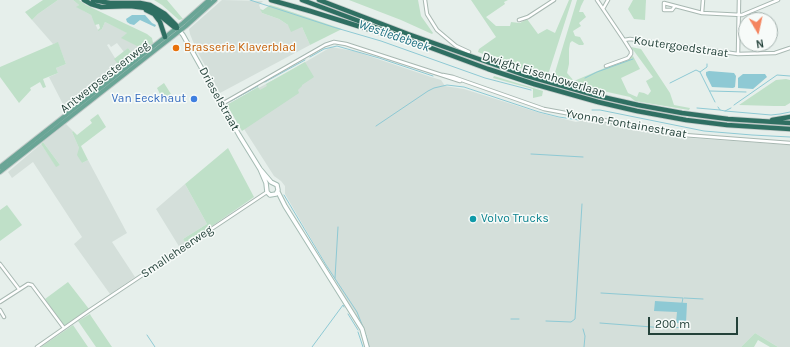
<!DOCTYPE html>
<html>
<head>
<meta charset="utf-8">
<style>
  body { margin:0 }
  #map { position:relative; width:790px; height:347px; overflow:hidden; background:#e6efeb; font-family:Karla,sans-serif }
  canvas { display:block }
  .north { position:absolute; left:738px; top:12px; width:40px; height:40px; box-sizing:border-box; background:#f7fbf9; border:1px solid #a3b1ad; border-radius:50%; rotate:171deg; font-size:11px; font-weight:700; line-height:16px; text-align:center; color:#24423a }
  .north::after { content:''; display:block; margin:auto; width:14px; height:18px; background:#f4845f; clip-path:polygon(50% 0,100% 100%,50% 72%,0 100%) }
  .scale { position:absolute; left:648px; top:317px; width:90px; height:18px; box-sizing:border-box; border:2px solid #24423a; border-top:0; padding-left:5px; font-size:12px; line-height:14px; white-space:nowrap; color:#24423a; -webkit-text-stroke:3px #f7fbf9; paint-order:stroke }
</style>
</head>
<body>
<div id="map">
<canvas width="790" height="347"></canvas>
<div class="north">N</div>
<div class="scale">200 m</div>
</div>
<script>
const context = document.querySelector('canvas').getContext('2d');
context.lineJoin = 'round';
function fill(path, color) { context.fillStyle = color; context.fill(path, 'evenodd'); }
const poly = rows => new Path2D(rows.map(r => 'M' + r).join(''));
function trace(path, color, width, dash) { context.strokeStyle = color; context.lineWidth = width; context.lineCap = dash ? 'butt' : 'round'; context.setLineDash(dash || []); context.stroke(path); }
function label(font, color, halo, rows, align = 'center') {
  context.font = font + ' Karla,sans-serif'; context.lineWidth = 3; context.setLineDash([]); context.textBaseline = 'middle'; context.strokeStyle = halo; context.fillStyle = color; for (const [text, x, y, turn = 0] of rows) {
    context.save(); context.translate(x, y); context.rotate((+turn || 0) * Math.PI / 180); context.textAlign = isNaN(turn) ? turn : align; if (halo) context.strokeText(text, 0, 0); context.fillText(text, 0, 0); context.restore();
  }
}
const built = poly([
  [58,0,73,0,79,5,77,7,91,15,98,30,102,29,105,22,128,33,122,38,140,47,132,53,128,48,124,52,117,43,111,47,109,44,107,45,121,68,66,110,49,77,58,73,56,68,66,64,58,43,53,44,32,20,38,14],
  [222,0,263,1,259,5,262,13,279,19,288,25,302,27,310,45,220,93,196,49,190,34,189,29],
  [331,47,354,51,431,77,441,80,445,86,464,89,540,113,576,122,580,121,580,118,689,138,790,145,790,347,778,347,755,333,741,347,369,347,367,335,285,194,285,186,281,181,274,176,228,104,285,74],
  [66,124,73,131,72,132,79,148,82,163,88,160,127,233,112,242,135,277,110,294,74,244,82,237,33,162,12,178,8,172,41,144,56,166,60,165,43,142],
  [185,184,207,224,183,239,186,244,180,248,156,209]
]);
const green = poly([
  [43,0,58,0,38,14,32,20,25,12],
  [73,0,79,0,86,5,147,34,152,38,153,43,121,68,114,59,128,48,132,53,139,47,121,38,127,33,105,22,102,29,98,31,98,30,100,28,99,24,95,25,91,15,76,7,79,5],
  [154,0,167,0,183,19,179,20,162,5],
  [349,0,418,0,421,16,433,33,432,34,401,20],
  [471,0,508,0,504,2,505,4,486,17,496,26,510,26,511,22,520,23,527,19,538,34,547,29,555,33,569,0,572,0,547,78,478,52,479,49,496,37],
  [577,0,584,0,581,6,579,12,583,12,586,17,579,23,581,26,573,31,575,36,580,37,584,44,583,45,579,45,572,41,570,43,569,49,569,64,567,73,574,81,633,56,640,69,621,78,628,93,637,97,639,92,644,93,648,95,651,91,646,81,653,77,631,47,641,49,670,93,674,105,690,108,689,110,635,101,630,97,603,91,602,93,553,79],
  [633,0,646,0,645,20,634,19,628,9],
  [270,5,277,7,342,29,310,45,302,27,291,32,288,25,279,19,262,13,260,9,263,10],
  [58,42,66,64,56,68,58,73,43,79,46,87,43,88,40,82,30,88,31,90,19,103,0,77,0,67],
  [305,62,314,77,302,85,302,86,298,90,299,93,242,131,227,105,258,87,260,90,267,86,266,84],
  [494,76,543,91,542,96,533,98,533,89,493,78],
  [786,79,790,80,790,103,785,106,774,106,739,105,776,80],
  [164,83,171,94,163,100,157,88],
  [98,114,106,127,81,146,88,160,82,163,77,155,79,148,72,132,73,131,77,135,92,123,90,120],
  [43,142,60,165,56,167,41,144],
  [228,148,254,197,186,244,183,239,207,224,185,184],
  [7,205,22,225,0,241,0,210],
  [68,282,89,309,64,326,45,299],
  [90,314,91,316,112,347,96,347,78,321],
  [73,325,88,347,41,347],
  [755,333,778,347,770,347,758,340,754,347,741,347]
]);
const water = poly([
  [132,15,145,15,152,23,156,25,155,27,140,20,134,25,130,24,127,22,126,19],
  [709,71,734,73,736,76,735,87,733,88,712,87,706,75,706,72],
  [743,74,765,74,767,77,753,89,738,88,738,78],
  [655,301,687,303,686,323,676,323,677,312,654,311]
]);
const stream = poly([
  [250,0,333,27,381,41,485,78,531,90],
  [310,57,324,49,337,46,379,58,433,76],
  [700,72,715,102],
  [585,78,597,72,633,59],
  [265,82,305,60],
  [670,83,696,70,700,72,707,67,707,64],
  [710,91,746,92],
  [231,101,258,86],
  [734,105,777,75,790,76],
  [718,107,720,110,725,111,731,108],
  [697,108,720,110],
  [592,110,600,110,704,131,752,135,790,137],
  [725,111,771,115,780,114,790,112],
  [376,126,428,91,434,88,447,85,464,87,539,112,559,117,579,120],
  [531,154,583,157],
  [284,195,326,265,357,312,363,327],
  [335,278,338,227],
  [601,293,683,298,682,303],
  [684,298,703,299],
  [348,314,358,330],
  [511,319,519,319],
  [546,321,571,322,575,319,582,204],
  [600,323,665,328,671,327],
  [674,327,681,328,681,323],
  [583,329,585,336,584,347],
  [358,332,363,347],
  [147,335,155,347],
  [366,335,369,347],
  [312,347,343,305,344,307]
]);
const street = poly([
  [425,0,427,14,437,30,456,46,469,52],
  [597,0,624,40,631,51,631,54,628,58,606,66],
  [675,6,672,10,664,10,664,3,702,13,742,15,778,0],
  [603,9,608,0],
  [702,13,703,0],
  [519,20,528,17,554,0],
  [624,40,630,39,738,54,739,0],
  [738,54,775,53,790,48],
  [443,75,453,77,544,109,684,135,790,143],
  [222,104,325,45,334,42,346,44,460,81],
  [0,264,19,289],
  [0,302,28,284,32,285,64,328],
  [0,310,4,317],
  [37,347,90,310,267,192]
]);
const secondary = poly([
  [178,29,183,35,239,135,260,169,271,182,277,185,278,190,276,194,270,195,267,192,266,183,260,169],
  [278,192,285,206,362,329,367,347]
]);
const primary = poly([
  [0,167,183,23,209,0],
  [0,172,186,26,215,0]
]);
const highway = poly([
  [84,0,91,4,101,7,130,6,146,8,153,10,174,27,177,28],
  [93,0,110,3,140,3,150,5,165,14,176,25,177,28],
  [271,0,310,11,393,37],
  [302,0,488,69,534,84,598,102,637,111,686,120,727,125,790,129],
  [319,0,408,34,524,75,598,96,638,105,682,113,728,119,790,123],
  [146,10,154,14,160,22,165,37],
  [772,120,790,117]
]);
const markers = [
  [176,48,4,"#e8710a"],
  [194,99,4,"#3f7fe0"],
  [473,219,4,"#0f9aa8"]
];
const streetNames = [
  ["Koutergoedstraat",681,47,8],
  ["Dwight Eisenhowerlaan",544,75,17],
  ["Antwerpsesteenweg",105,77,-38],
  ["Drieselstraat",219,99,61],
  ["Yvonne Fontainestraat",626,124,10],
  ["Smalleheerweg",177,252,-34]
];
const foodNames = [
  ["Brasserie Klaverblad",184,48]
];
const shopNames = [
  ["Van Eeckhaut",186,99]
];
const cultureNames = [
  ["Volvo Trucks",481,219]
];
const waterNames = [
  ["Westledebeek",394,36,19]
];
fill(built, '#d4dfda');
fill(green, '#bfe0c8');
fill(water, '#8ec9d4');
trace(stream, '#8ec9d4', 1);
trace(street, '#a8b8b2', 4.5);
trace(secondary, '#a4bbb3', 5.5);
trace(primary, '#c2cac8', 6);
trace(highway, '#c2cac8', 6);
trace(street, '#fff', 2.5);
trace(secondary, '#fff', 3.5);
trace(primary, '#6aa596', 4);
trace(highway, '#2f6f62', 4.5);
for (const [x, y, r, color] of markers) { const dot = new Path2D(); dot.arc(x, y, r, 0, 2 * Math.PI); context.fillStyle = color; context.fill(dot); trace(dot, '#f7fbf9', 1.5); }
label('12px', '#24423a', '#f7fbf9', streetNames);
label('12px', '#c56008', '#f7fbf9', foodNames, 'left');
label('12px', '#366cbe', '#f7fbf9', shopNames, 'right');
label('12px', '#0d838f', '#f7fbf9', cultureNames, 'left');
label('italic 13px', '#1c6f80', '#f7fbf9', waterNames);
</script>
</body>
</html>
